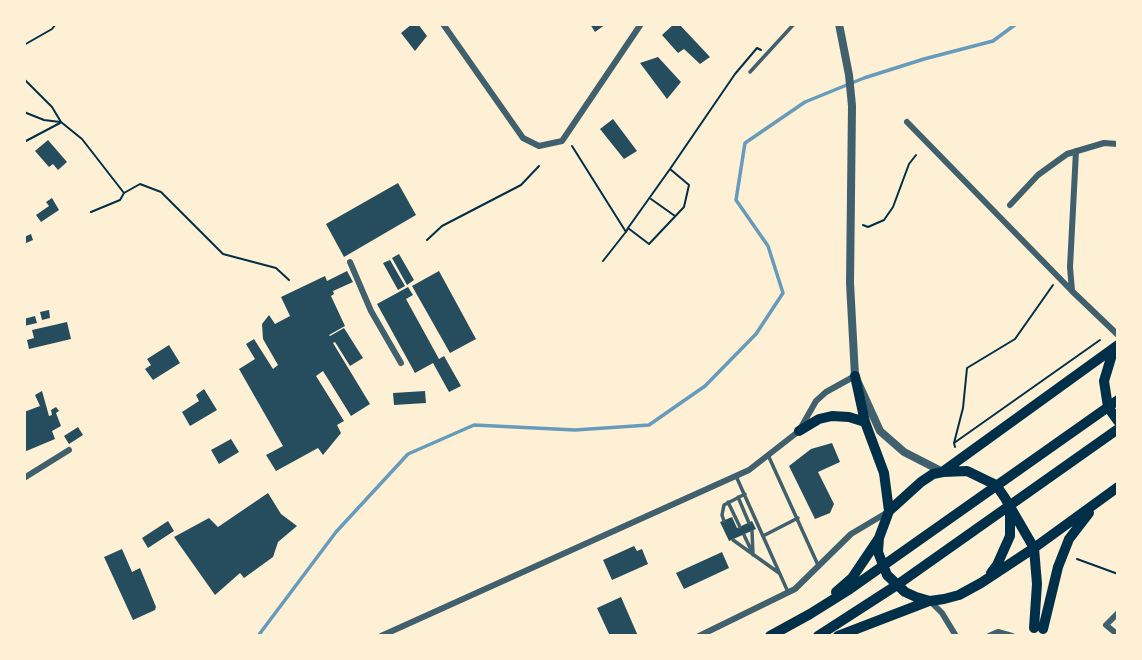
<!DOCTYPE html>
<html>
<head>
<meta charset="utf-8">
<style>
  body { margin:0 }
  #map { position:relative; width:1142px; height:660px; overflow:hidden; background:#fdf0d5; font-family:Lato,sans-serif }
  canvas { display:block }
  .frame { position:absolute; inset:0; border:26px solid #fdf0d5; pointer-events:none }
</style>
</head>
<body>
<div id="map">
<canvas width="1142" height="660"></canvas>
<div class="frame"></div>
</div>
<script>
const context = document.querySelector('canvas').getContext('2d');
context.lineJoin = 'round';
const poly = rows => new Path2D(rows.map(r => 'M' + r).join(''));
function trace(path, color, width, dash) { context.strokeStyle = color; context.lineWidth = width; context.lineCap = dash ? 'butt' : 'round'; context.setLineDash(dash || []); context.stroke(path); }
function fill(path, color) { context.fillStyle = color; context.fill(path, 'evenodd'); }
const stream = poly([
  [258,636,336,532,408,454,474,425,575,430,649,425,705,386,756,334,783,293,768,246,736,200,745,143,805,102,864,78,924,59,993,41,1016,24]
]);
const building = poly([
  [412,24,418,24,427,36,415,51,401,33],
  [590,24,606,24,595,32],
  [674,24,679,24,710,57,700,64,684,49,678,53,662,35],
  [658,57,681,82,667,99,640,63],
  [613,119,637,151,624,159,600,129],
  [48,140,67,162,58,170,53,164,49,167,35,151],
  [398,183,416,215,344,257,326,224],
  [52,198,59,210,41,222,36,215,49,206,46,202],
  [31,234,33,240,24,244,24,237],
  [399,254,414,280,407,285,392,258],
  [390,260,405,286,398,290,383,263],
  [347,271,353,282,333,291,334,294,331,296,345,326,329,335,330,336,344,328,363,358,350,366,335,342,333,343,370,404,351,416,323,371,316,376,344,421,337,425,341,433,323,455,318,448,276,471,266,455,283,446,239,369,255,359,246,344,254,339,273,369,278,365,263,339,262,324,269,315,275,324,290,316,281,297,325,276,327,281],
  [439,271,476,339,450,353,412,286],
  [408,287,413,295,406,299,439,359,444,356,461,386,449,392,433,363,415,373,377,304],
  [49,310,50,318,42,320,40,312],
  [35,316,37,323,24,326,24,319],
  [67,322,71,339,29,349,27,340,34,338,32,330],
  [169,345,180,363,153,380,145,369,151,365,147,359],
  [204,389,217,410,190,426,182,412,199,401,196,395],
  [42,391,49,416,52,415,51,410,56,407,59,411,56,413,61,426,52,431,55,439,24,452,24,412,40,406,35,395],
  [425,391,426,403,394,405,393,393],
  [78,427,83,435,69,444,64,436],
  [231,439,239,452,219,464,211,450],
  [832,443,840,462,818,472,834,504,830,513,815,519,789,466,811,449],
  [268,493,281,514,297,526,278,542,273,557,244,578,240,573,215,595,174,537,209,518,218,527],
  [732,517,737,528,752,521,756,529,729,541,720,522],
  [168,521,174,531,148,548,142,538],
  [634,546,637,551,642,549,648,564,612,580,603,560],
  [122,549,132,572,140,568,156,607,155,610,133,620,104,557],
  [722,552,729,568,684,589,676,573],
  [621,597,638,636,610,636,597,608]
]);
const path = poly([
  [24,45,52,29,56,24],
  [24,79,52,107,61,122,82,139,124,193,120,200,91,212],
  [24,112,44,120,60,122],
  [24,142,60,123],
  [572,146,626,232,628,228],
  [670,169,628,228,649,244,684,207,689,185,670,169,735,74,757,48,761,50],
  [124,193,140,184,161,192,223,254,276,268,289,280],
  [651,199,675,216],
  [863,225,868,227,884,220,893,207,909,164,916,155],
  [427,240,442,226,521,185,539,166],
  [603,261,625,233],
  [954,443,963,408,967,368,1015,339,1053,285],
  [955,447,954,443,1100,340],
  [1077,559,1118,574]
]);
const service = poly([
  [750,72,794,24],
  [768,455,818,565],
  [736,476,788,592],
  [738,497,749,523],
  [728,502,740,527],
  [724,521,722,515,724,505,745,494],
  [752,531,753,555],
  [744,535,753,554],
  [763,536,798,518],
  [733,540,779,573]
]);
const minor = poly([
  [443,24,523,138,539,146,562,141,641,24],
  [907,122,1072,291,1118,335],
  [1010,205,1038,175,1067,154,1104,143,1118,144],
  [350,262,371,311,401,363],
  [1072,291,1070,267,1076,151],
  [24,478,69,450],
  [930,601,942,613,956,636],
  [1118,613,1106,625,1118,635],
  [381,636,749,470,799,431,816,401,826,392,855,376],
  [699,636,795,589,851,534,888,512],
  [989,636,998,632,1012,636]
]);
const tertiary = poly([
  [839,24,849,75,852,106,850,283,855,376,880,431,904,452,943,472]
]);
const primary = poly([
  [1114,348,1104,381,1108,407,1118,421],
  [855,376,865,422,884,473,889,511],
  [799,431,819,419,832,416,849,417,865,422],
  [945,470,1118,345],
  [991,573,997,565,1010,536,1010,509],
  [836,592,852,578,879,538],
  [1034,628,1037,584,1034,548,1005,498,996,485,967,471,943,472,933,474,921,482,889,511,879,538,878,552,887,575,905,592,916,597,930,601,944,599,959,595,981,583,1034,548,1118,487],
  [1043,629,1058,567,1069,539,1089,513],
  [770,636,810,614,850,589,1118,400],
  [818,636,897,585,1118,429],
  [838,636,929,601]
]);
trace(stream, '#669bbc', 3.5);
fill(building, '#264d5e');
trace(path, '#003049', 2);
trace(service, '#3f606c', 3.5);
trace(minor, '#3f606c', 6);
trace(tertiary, '#3f606c', 8);
trace(primary, '#003049', 10);
</script>
</body>
</html>
